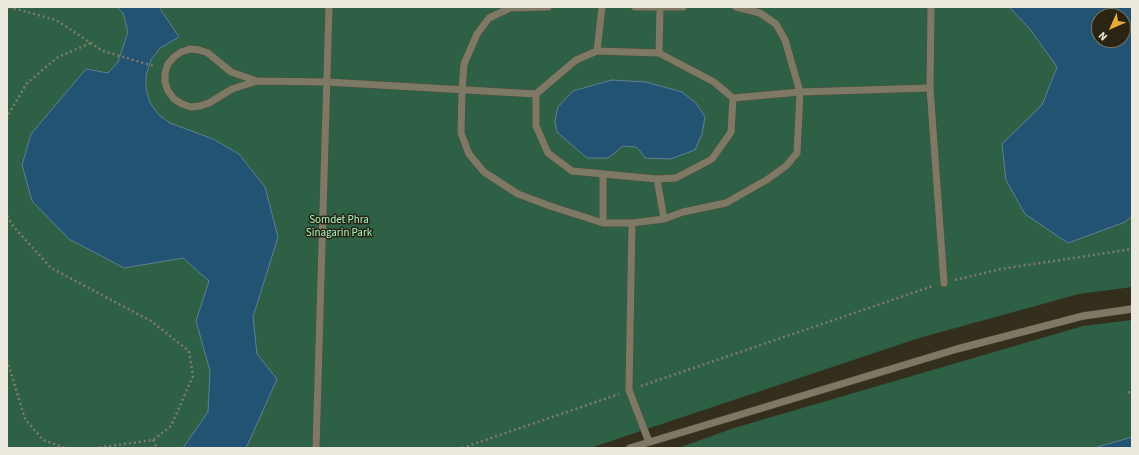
<!DOCTYPE html>
<html>
<head>
<meta charset="utf-8">
<style>
  body { margin:0 }
  #map { position:relative; width:1139px; height:455px; overflow:hidden; background:#342f1d; font-family:"Source Sans 3",sans-serif }
  canvas { display:block }
  .frame { position:absolute; inset:0; border:8px solid #ebe8dd; pointer-events:none }
  .north { position:absolute; left:1091px; top:8px; width:40px; height:40px; box-sizing:border-box; background:#2a2513; border:1px solid #777364; border-radius:50%; rotate:225deg; font-size:11px; font-weight:700; line-height:16px; text-align:center; color:#ebe8dd }
  .north::after { content:''; display:block; margin:auto; width:14px; height:18px; background:#e5ad35; clip-path:polygon(50% 0,100% 100%,50% 72%,0 100%) }
</style>
</head>
<body>
<div id="map">
<canvas width="1139" height="455"></canvas>
<div class="frame"></div>
<div class="north">N</div>
</div>
<script>
const context = document.querySelector('canvas').getContext('2d');
context.lineJoin = 'round';
function fill(path, color) { context.fillStyle = color; context.fill(path, 'evenodd'); }
const poly = rows => new Path2D(rows.map(r => 'M' + r).join(''));
function trace(path, color, width, dash) { context.strokeStyle = color; context.lineWidth = width; context.lineCap = dash ? 'butt' : 'round'; context.setLineDash(dash || []); context.stroke(path); }
function label(font, color, halo, rows, align = 'center') {
  context.font = font + ' "Source Sans 3",sans-serif'; context.lineWidth = 3; context.setLineDash([]); context.textBaseline = 'middle'; context.strokeStyle = halo; context.fillStyle = color; for (const [text, x, y, turn = 0] of rows) {
    context.save(); context.translate(x, y); context.rotate((+turn || 0) * Math.PI / 180); context.textAlign = isNaN(turn) ? turn : align; if (halo) context.strokeText(text, 0, 0); context.fillText(text, 0, 0); context.restore();
  }
}
const green = poly([
  [7,7,1132,7,1132,287,1079,294,919,338,590,448,7,448],
  [1099,16,1123,16,1123,40,1099,40],
  [1132,320,1132,448,678,448,734,428,1083,326]
]);
const water = poly([
  [117,7,159,7,179,37,160,48,151,60,146,75,146,89,150,103,159,115,170,123,213,139,239,154,265,187,278,237,253,317,257,354,277,379,248,444,245,448,183,448,208,412,210,371,196,321,209,281,183,258,124,268,69,239,32,201,22,165,31,134,86,69,108,73,118,62,128,32,123,13,117,7],
  [1009,7,1132,7,1132,216,1125,222,1068,243,1025,214,1006,180,1002,144,1042,105,1057,67,1030,29,1009,7],
  [1099,16,1123,16,1123,40,1099,40,1099,16],
  [612,80,646,82,682,92,696,103,705,117,702,134,695,150,670,159,645,158,640,151,636,147,623,146,608,158,587,158,557,132,555,121,558,107,573,91,612,80],
  [1132,437,1132,448,1094,448,1132,437]
]);
const path = poly([
  [9,7,56,20,103,51,154,66],
  [7,119,8,115,27,83,58,57,91,43],
  [7,216,13,226,51,268,151,321,189,351,193,376,171,426,153,440,96,448],
  [955,280,1001,269,1132,249],
  [7,360,25,419,43,440,65,448],
  [641,386,933,286],
  [1128,392,1132,393],
  [153,440,157,448],
  [462,448,619,394]
]);
const service = poly([
  [548,7,510,8,489,18,477,34,464,64,462,90,461,133,469,154,484,172,518,194,550,206,603,223],
  [635,7,683,7],
  [931,7,930,88,944,283],
  [597,51,602,7],
  [659,53,660,8],
  [257,81,232,89,209,103,200,106,191,107,182,104,174,99,168,91,165,82,165,73,168,64,174,57,181,52,190,49,199,50,208,53,231,72,257,81,327,82,536,94,576,60,597,51,659,53,714,82,733,98,800,92,930,88],
  [536,94,536,126,548,153,572,171,657,179,676,178,712,159,731,132,733,98],
  [603,175,603,223,632,223,664,219,683,212,726,203,768,179,786,166,797,153,800,92,785,40,776,24,760,13,736,7],
  [657,179,664,219],
  [632,223,629,390,649,442],
  [316,448,329,7],
  [630,448,957,349,1083,316,1132,309]
]);
const parkNames = [
  ["Somdet Phra",339,221],
  ["Sinagarin Park",339,234]
];
fill(green, '#2d6045');
fill(water, '#235373');
trace(water, '#5f8093', 1);
trace(service, '#524d3e', 8);
trace(path, '#7f7b6b', 2.5, [2, 3]);
trace(service, '#7e7964', 7);
label('11px', '#a3f6c7', '#2a2513', parkNames);
</script>
</body>
</html>
